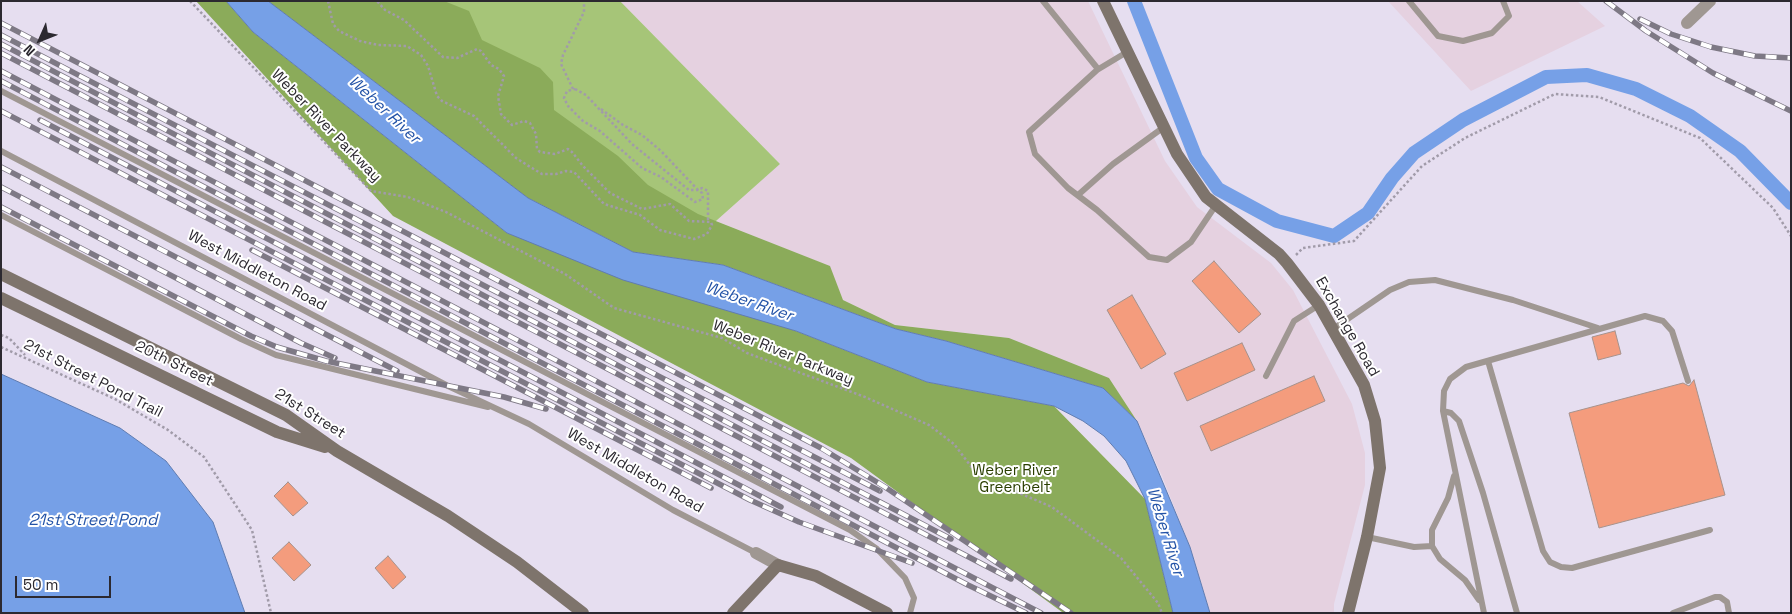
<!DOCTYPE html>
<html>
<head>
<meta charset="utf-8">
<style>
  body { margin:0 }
  #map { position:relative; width:1792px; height:614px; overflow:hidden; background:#e6def0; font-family:"Space Grotesk",sans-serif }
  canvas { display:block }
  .frame { position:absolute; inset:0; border:2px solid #2c2930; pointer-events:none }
  .north { position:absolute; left:15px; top:15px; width:50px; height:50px; -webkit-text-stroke:4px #fff; paint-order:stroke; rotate:226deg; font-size:14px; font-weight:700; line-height:20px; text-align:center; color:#2c2930 }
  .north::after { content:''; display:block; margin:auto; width:18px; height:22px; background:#2c2930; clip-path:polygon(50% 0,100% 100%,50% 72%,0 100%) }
  .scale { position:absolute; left:15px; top:576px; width:96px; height:22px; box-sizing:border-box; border:2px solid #2c2930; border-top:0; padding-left:6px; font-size:15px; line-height:18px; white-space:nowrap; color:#2c2930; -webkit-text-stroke:4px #fff; paint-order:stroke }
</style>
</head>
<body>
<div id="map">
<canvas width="1792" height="614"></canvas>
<div class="frame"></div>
<div class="north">N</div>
<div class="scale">50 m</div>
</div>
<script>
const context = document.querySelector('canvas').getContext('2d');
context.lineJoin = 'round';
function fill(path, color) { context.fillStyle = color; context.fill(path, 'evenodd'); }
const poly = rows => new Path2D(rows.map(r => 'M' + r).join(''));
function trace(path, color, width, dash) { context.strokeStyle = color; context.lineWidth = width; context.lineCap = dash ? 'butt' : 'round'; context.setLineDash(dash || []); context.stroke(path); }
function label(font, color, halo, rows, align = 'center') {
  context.font = font + ' "Space Grotesk",sans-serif'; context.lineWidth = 4; context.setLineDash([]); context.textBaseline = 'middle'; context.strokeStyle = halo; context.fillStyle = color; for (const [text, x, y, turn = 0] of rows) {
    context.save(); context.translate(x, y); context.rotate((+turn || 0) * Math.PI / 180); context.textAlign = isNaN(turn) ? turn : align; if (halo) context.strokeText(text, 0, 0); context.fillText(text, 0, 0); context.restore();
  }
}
const industrial = poly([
  [620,1,1088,1,1165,161,1197,207,1271,263,1293,290,1352,404,1365,453,1365,485,1334,604,1334,613,1210,613,1190,547,1162,476,1137,421,1109,378,1009,338,895,325,843,300,829,266,716,221,780,164],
  [1388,1,1577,1,1605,26,1471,91]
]);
const green = poly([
  [268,1,620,1,780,164,716,221,699,261,528,198]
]);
const forest = poly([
  [196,1,226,1,253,32,507,233,796,331,927,382,1054,406,1145,499,1173,613,1062,612,851,458,393,216],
  [268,1,444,1,469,11,482,40,540,68,553,82,554,110,618,156,648,185,698,214,830,266,843,300,895,325,1009,338,1109,378,1137,421,1103,388,946,341,896,329,723,265,633,252,528,198]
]);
const water = poly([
  [226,1,268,1,528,198,633,252,723,265,896,329,946,341,1103,388,1137,421,1190,547,1210,613,1173,613,1145,499,1126,461,1104,436,1083,421,1054,406,927,382,796,331,623,280,507,233,253,32,226,1],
  [1,374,120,428,166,461,213,522,245,613,1,613,1,374]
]);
const canal = poly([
  [1134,1,1196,158,1218,189,1277,221,1334,236,1368,213,1392,178,1414,153,1463,120,1546,77,1587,75,1636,89,1690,116,1740,151,1791,203]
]);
const building = poly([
  [1214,261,1261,314,1239,333,1192,281,1214,261],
  [1132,295,1166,354,1141,369,1107,310,1132,295],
  [1615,331,1621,354,1598,360,1592,337,1615,331],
  [1242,343,1255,370,1187,401,1174,373,1242,343],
  [1314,376,1325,401,1211,451,1200,426,1314,376],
  [1694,380,1725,495,1599,528,1569,413,1683,383,1689,386,1694,380],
  [288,482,308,503,293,516,274,496,288,482],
  [289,542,311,565,294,581,272,558,289,542],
  [388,556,406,577,393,589,375,568,388,556]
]);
const path = poly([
  [190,1,371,191,408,197,446,212,565,274,614,308,722,338,747,353,865,397,929,425,954,444,982,481,1005,487,1052,507,1121,558,1158,603,1162,613],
  [328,1,333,24,339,31,360,41,378,45,407,46,421,55,428,66,437,96,442,101,474,116,516,158,527,165,542,174,556,174,566,171,574,172,604,204,640,215,660,230,694,239,707,234,712,225,711,222,689,221,670,204,642,209,610,193,583,166,572,152,568,149,555,154,540,152,537,149,536,134,530,123,524,121,512,125,501,114,498,96,504,76,499,69,491,65,481,51,477,49,457,58,443,57,404,20,385,10,377,1],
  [573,89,561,64,563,55,584,12,584,1],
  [575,89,586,95,632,144,689,190,698,190,702,193,703,199,695,202,661,177,642,168,600,131,583,121,568,106,564,98,567,91,575,89],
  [601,109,623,125,642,135,661,151,698,190,702,188,708,191,708,220],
  [1296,255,1303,248,1354,241,1422,166,1465,138,1555,94,1599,97,1700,138,1773,208,1791,236],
  [1,335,9,338,25,355],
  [1,347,115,399,168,430,204,457,252,530,271,613]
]);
const lane = poly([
  [1043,1,1098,69],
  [1409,1,1438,36,1463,41,1492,33,1509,16,1503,1],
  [1127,52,1097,70,1029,132,1035,154,1068,188,1097,210,1149,257,1167,260,1191,242,1216,205],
  [1,91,850,530,877,549,905,578,914,598,910,613],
  [1,151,448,386,529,424,673,510,756,553],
  [1078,195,1113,164,1164,127],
  [1,215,241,339,276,355,488,407],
  [1333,329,1390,290,1409,282,1435,280,1513,300,1598,328],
  [1488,361,1543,551,1550,562,1561,567,1572,568,1710,530],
  [1266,376,1294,321,1319,305],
  [1443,411,1451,413,1459,421,1483,493,1517,613],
  [1454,476,1448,498,1432,530,1432,546,1440,559,1465,580,1479,600],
  [1367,537,1414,547,1432,546],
  [1484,613,1443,411,1444,391,1450,379,1466,367,1645,316,1663,321,1672,331,1688,381],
  [1673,613,1715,597,1720,597,1727,602,1729,613]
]);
const street = poly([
  [1687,23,1710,1],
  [756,553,778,565]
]);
const secondary = poly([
  [1103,1,1177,154,1206,197,1279,254,1287,263,1319,305,1364,385,1375,421,1380,468,1367,537,1348,613],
  [1,274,286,415,337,451,448,516,517,562,583,613],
  [1,298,277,432,325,447],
  [733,613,778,565,816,576,887,613]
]);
const rail = poly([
  [1606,1,1646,31,1713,73,1791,111],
  [1640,19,1671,34,1711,47,1755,56,1791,58],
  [1,23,821,448,885,487,1071,613],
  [1,35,880,491],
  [1,44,951,539],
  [1,53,1011,579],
  [1,71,1041,613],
  [1,81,968,585,1026,613],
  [1,111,750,500,799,522,912,563],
  [40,120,781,507],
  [1,167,397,371],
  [1,187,301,343,335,358],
  [1,207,251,336,277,347,326,361,504,397,546,409],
  [252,250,711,488]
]);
const streetNames = [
  ["Weber River Parkway",326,126,46],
  ["West Middleton Road",257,271,28],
  ["Exchange Road",1347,327,60],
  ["Weber River Parkway",783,353,22],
  ["20th Street",174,364,26],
  ["21st Street Pond Trail",93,379,27],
  ["21st Street",310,414,32],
  ["West Middleton Road",635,471,30]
];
const parkNames = [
  ["Weber River",1015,471],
  ["Greenbelt",1015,488]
];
const waterNames = [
  ["Weber River",384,110,43],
  ["Weber River",749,302,19],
  ["21st Street Pond",93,521],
  ["Weber River",1165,532,73]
];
fill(industrial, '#e5d1e0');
fill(green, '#a6c578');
fill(forest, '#8bab5a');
fill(water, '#76a0e7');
trace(water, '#607cb0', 1);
trace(canal, '#76a0e7', 14);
fill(building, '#f49c7d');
trace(building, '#a6928c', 1);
trace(path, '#a19ba9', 2.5, [2.5, 2.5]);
trace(lane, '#9f9792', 6);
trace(street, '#9f9792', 12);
trace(secondary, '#7e746c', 12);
trace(rail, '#7e7985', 5.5);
trace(rail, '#fff', 4, [11]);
label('15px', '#2c2930', '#fff', streetNames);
label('15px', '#2a3e00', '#fff', parkNames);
label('italic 16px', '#2353a7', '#fff', waterNames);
</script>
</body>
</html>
